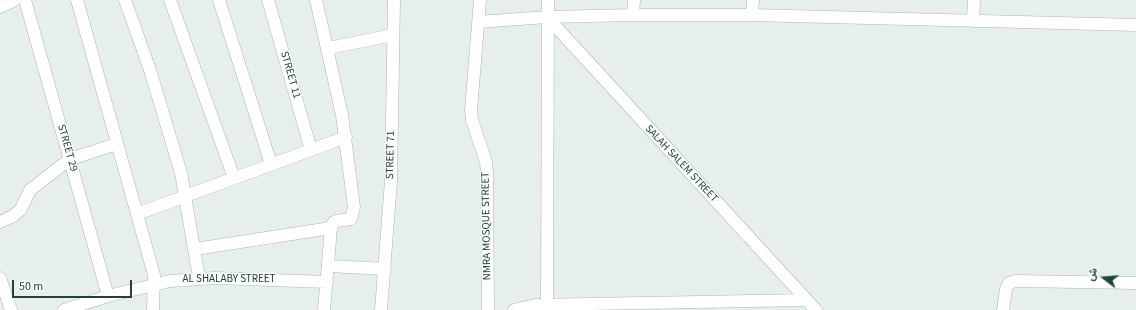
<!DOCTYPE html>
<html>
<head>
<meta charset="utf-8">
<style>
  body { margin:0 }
  #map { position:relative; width:1136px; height:310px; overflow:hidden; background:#e6efeb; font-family:"Source Sans 3",Vazirmatn,sans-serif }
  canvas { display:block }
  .north { position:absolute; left:1084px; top:258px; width:40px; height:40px; -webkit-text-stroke:3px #f7fbf9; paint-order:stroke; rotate:286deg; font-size:11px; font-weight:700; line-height:16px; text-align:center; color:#24423a }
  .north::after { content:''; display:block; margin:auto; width:14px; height:18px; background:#24423a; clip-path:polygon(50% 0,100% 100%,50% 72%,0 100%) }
  .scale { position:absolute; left:12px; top:280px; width:120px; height:18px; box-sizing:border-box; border:2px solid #24423a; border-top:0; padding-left:5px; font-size:12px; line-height:14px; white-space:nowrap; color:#24423a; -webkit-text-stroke:3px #f7fbf9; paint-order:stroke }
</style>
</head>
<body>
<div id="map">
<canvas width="1136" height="310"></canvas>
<div class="north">ش</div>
<div class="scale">50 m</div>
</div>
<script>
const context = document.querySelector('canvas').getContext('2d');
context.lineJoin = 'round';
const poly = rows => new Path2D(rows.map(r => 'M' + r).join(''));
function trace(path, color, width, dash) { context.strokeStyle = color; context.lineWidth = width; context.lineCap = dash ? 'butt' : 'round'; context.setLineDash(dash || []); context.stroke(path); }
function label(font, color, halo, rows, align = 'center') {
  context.font = font + ' "Source Sans 3",sans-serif'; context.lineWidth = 3; context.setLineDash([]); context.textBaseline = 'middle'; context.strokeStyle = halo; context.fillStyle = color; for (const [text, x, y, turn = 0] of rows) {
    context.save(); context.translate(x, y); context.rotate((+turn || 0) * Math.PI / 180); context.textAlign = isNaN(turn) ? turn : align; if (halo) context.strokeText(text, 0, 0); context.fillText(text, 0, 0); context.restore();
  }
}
const minor = poly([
  [25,0,108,296],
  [77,0,154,275,153,310],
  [125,0,150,70,181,173,199,278],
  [170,0,234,178],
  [219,0,271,164],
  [268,0,311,150],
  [316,0,342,115,354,207,351,219,336,221,333,223,331,228,324,310],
  [480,0,471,110,472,120,486,162,487,172,488,310],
  [0,7,15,0],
  [633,15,634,0],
  [752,15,753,0],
  [547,17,816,310],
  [973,21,974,0],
  [479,22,547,17,633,15,752,15,1136,25],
  [329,48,393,35],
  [137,214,346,137],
  [0,222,13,216,21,209,30,190,70,159,117,144],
  [195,249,331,228],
  [329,266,385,269],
  [0,278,11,310],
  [547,305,548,0],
  [64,310,108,296,170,281,215,278,327,282],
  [381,310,391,181,394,0],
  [514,310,535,305,806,300],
  [1003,310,1006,289,1009,283,1016,281,1136,283]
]);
const streetNames = [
  ["STREET 11",290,75,74],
  ["STREET 29",67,148,74],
  ["STREET 71",391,155,-89],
  ["SALAH SALEM STREET",681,164,47],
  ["NMRA MOSQUE STREET",487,226,-91],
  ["AL SHALABY STREET",229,280]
];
trace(minor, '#a8b8b2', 13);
trace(minor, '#fff', 12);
label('11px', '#24423a', '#f7fbf9', streetNames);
</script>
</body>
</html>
